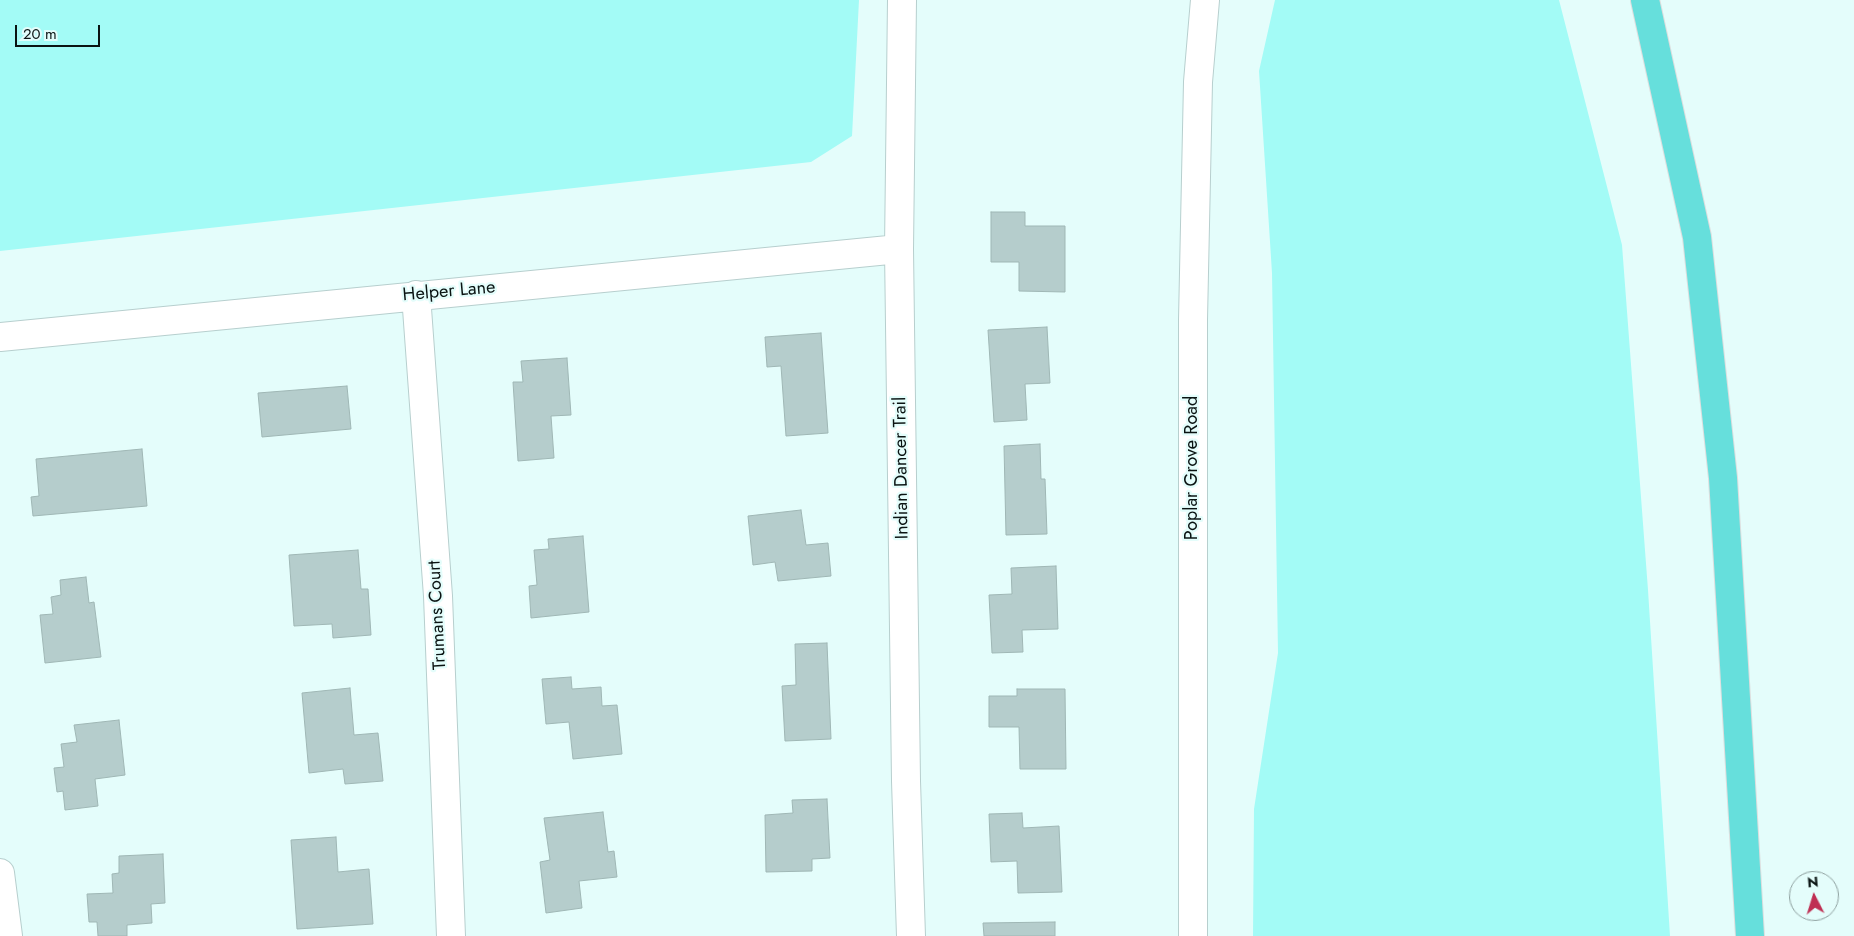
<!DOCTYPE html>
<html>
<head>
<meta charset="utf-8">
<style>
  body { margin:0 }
  #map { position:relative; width:1854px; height:936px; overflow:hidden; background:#e4fdfb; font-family:Jost,sans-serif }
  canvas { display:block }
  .north { position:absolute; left:1789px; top:871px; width:50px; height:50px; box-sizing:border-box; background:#e4fdfb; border:1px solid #8d9f9e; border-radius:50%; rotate:355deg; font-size:14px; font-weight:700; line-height:20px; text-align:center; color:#0a1312 }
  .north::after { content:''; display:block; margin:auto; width:18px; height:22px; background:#bf2f53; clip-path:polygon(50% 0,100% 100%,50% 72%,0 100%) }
  .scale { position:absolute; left:15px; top:25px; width:85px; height:22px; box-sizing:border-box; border:2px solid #0a1312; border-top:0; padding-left:6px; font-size:15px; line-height:18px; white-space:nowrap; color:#0a1312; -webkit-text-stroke:4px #e4fdfb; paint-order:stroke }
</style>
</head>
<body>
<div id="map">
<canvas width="1854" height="936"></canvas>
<div class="north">N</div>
<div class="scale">20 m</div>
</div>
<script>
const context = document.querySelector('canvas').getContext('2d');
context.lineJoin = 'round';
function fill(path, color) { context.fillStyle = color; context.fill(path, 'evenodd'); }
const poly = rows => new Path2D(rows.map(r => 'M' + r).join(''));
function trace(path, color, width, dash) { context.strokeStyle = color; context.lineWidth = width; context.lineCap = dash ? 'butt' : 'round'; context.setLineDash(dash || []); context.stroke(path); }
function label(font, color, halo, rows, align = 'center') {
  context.font = font + ' Jost,sans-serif'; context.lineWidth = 4.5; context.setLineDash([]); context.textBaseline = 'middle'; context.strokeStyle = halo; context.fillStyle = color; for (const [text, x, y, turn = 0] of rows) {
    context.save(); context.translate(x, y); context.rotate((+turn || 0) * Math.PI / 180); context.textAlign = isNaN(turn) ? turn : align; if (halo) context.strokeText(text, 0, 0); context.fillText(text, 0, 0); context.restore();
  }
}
const green = poly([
  [0,0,859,0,852,136,811,162,0,251],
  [1275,0,1559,0,1622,245,1648,590,1670,936,1253,936,1254,809,1278,653,1272,273,1259,71]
]);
const building = poly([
  [991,212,1025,212,1025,226,1065,226,1065,292,1019,291,1019,262,991,262,991,212],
  [1047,327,1050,383,1025,384,1027,420,994,422,988,330,1047,327],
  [821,333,828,433,786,436,781,366,767,367,765,337,821,333],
  [567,358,571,415,551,416,554,458,518,461,513,382,523,382,521,361,567,358],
  [347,386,351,429,262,437,258,393,347,386],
  [1040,444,1041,479,1045,479,1047,534,1006,535,1004,446,1040,444],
  [142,449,147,506,33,516,31,497,39,496,36,459,142,449],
  [801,510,806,545,828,543,831,576,778,581,775,562,753,565,748,516,801,510],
  [583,536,589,612,531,618,529,586,537,585,534,550,549,549,548,539,583,536],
  [358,550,361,589,368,589,371,635,333,638,332,624,294,626,289,555,358,550],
  [1056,566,1058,629,1022,630,1023,652,992,653,989,595,1012,594,1011,568,1056,566],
  [86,577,89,603,94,602,101,657,45,663,40,615,53,614,51,597,61,595,60,580,86,577],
  [827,643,831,739,785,741,782,686,796,685,795,644,827,643],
  [571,677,572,689,601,687,602,706,617,705,622,754,573,759,569,722,546,724,542,679,571,677],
  [350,688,354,735,378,733,383,781,345,784,343,769,309,773,302,693,350,688],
  [1017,689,1065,689,1066,769,1020,769,1019,727,989,727,989,696,1017,696,1017,689],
  [119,720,125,775,95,779,98,806,65,810,63,791,57,792,54,768,64,767,61,744,77,742,74,725,119,720],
  [827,799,830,858,812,859,812,871,766,872,765,815,793,813,792,800,827,799],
  [603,812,608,852,614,851,617,877,579,881,582,908,546,913,540,862,550,860,544,818,603,812],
  [1022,813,1023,828,1059,826,1062,892,1018,893,1017,861,991,862,989,814,1022,813],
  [336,837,338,872,369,869,373,924,297,929,291,840,336,837],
  [163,854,165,903,151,904,152,923,127,925,127,936,98,936,97,922,89,922,87,894,113,893,112,874,119,873,119,856,163,854],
  [1055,922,1055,936,984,936,983,923,1055,922]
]);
const street = poly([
  [902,0,899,249,906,781,911,936],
  [416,295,438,596,451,936],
  [0,337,899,249],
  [0,873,8,936]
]);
const secondary = poly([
  [1193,936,1193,320,1198,82,1205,0]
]);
const primary = poly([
  [1645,0,1697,237,1723,478,1750,936]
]);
const streetNames = [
  ["Helper Lane",449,292,-5],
  ["Indian Dancer Trail",902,468,-91],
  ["Poplar Grove Road",1193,468,-90],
  ["Trumans Court",438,615,-93]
];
fill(green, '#a3fbf6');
fill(building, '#b5cdcc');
trace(building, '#9fb7b5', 1);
trace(street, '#b7cfce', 30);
trace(secondary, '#b7cfce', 30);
trace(primary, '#dddede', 30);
trace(street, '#fff', 28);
trace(secondary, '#fff', 28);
trace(primary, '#66dfdc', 28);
label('18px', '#0a1312', '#e4fdfb', streetNames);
</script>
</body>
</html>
